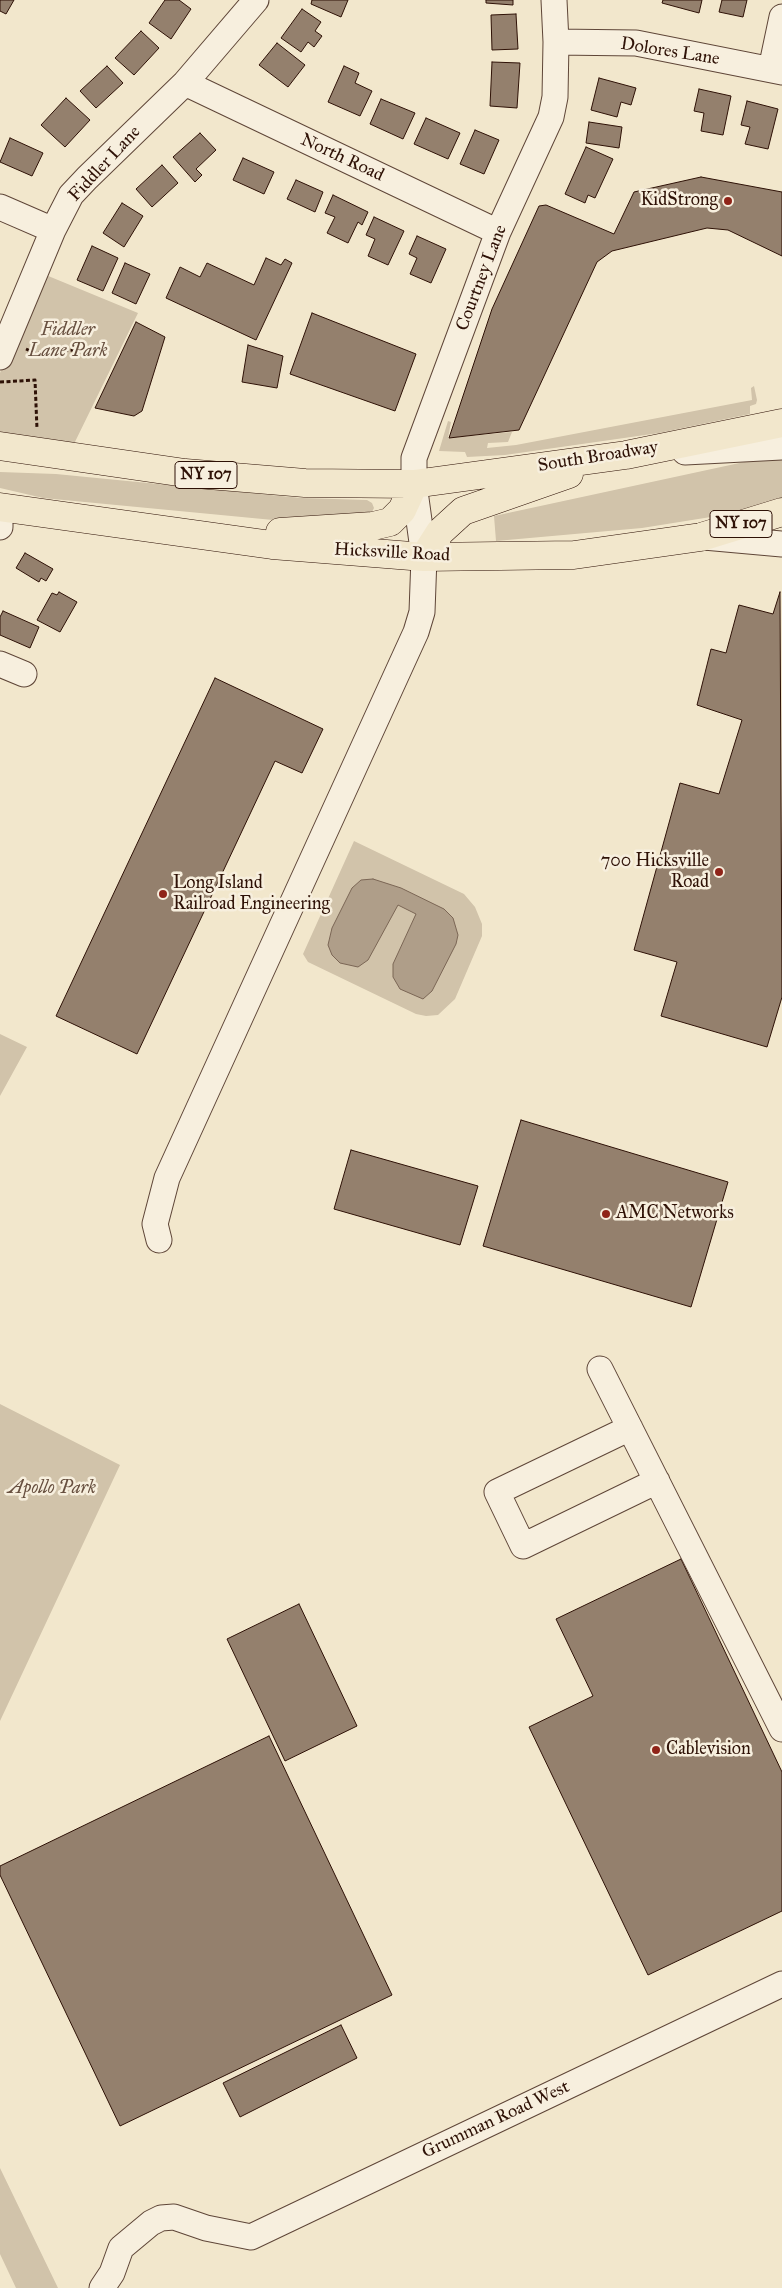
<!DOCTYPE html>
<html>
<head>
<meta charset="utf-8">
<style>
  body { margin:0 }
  canvas { display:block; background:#f2e7cc }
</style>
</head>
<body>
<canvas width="782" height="2288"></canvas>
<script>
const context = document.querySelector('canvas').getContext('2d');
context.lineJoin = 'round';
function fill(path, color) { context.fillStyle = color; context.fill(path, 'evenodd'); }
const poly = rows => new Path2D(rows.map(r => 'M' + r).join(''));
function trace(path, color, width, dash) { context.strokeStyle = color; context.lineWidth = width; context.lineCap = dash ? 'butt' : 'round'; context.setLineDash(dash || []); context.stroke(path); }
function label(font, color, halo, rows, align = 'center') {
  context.font = font + ' "IM FELL Great Primer",serif'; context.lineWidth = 5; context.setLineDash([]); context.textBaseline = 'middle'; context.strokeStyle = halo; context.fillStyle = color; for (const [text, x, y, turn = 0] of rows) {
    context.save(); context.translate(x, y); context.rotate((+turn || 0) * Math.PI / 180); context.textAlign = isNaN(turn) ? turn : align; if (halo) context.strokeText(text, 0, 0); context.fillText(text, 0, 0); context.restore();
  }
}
const green = poly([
  [41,273,138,313,71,450,0,440,0,373],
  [754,386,757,400,756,404,750,406,750,414,659,433,505,455,467,457,465,452,439,451,448,421,451,422,448,438,512,432,508,442,488,443,487,448,516,445,752,400,751,388],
  [782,457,782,500,742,512,642,528,496,541,494,516,758,459],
  [0,472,56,474,301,498,367,500,372,503,374,508,372,512,328,522,294,522,43,498,0,488],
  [354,841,464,894,475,907,482,924,482,936,455,999,438,1015,426,1016,416,1014,308,962,303,954],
  [0,1034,27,1047,0,1096],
  [0,1404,120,1465,0,1721],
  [0,2168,58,2288,16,2288,0,2254]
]);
const water = poly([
  [373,879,401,888,444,909,453,918,458,935,456,944,432,991,423,999,400,989,393,977,393,964,416,914,398,905,368,960,358,967,340,963,332,955,328,945,332,928,352,888,361,880,373,879]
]);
const building = poly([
  [0,0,14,0,6,14,0,11,0,0],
  [165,0,179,0,191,9,171,39,149,23,165,0],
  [312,0,348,0,341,17,311,4,312,0],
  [486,0,513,0,513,5,486,3,486,0],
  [663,0,702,0,699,13,662,3,663,0],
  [722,0,747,0,743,17,719,12,722,0],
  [302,9,321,22,315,31,322,36,314,47,308,42,301,52,281,38,302,9],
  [516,14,518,49,492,50,491,15,516,14],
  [141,31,159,48,134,75,115,58,141,31],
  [277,43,305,65,288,87,259,65,277,43],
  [492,62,520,63,517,108,490,106,492,62],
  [107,66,123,83,96,108,80,91,107,66],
  [344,66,359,73,355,83,372,91,360,116,328,102,344,66],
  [599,78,636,88,631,105,621,102,617,117,591,110,599,78],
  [699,89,731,96,723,135,701,131,704,113,694,111,699,89],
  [66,98,90,120,65,147,41,125,66,98],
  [381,99,415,113,403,139,370,124,381,99],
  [747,101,778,109,768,149,745,144,750,127,741,125,747,101],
  [426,118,460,133,448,159,414,144,426,118],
  [589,122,622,127,619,148,586,143,589,122],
  [475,130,499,140,484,174,460,164,475,130],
  [200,133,216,150,196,169,202,175,195,182,173,157,200,133],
  [10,138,43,153,32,176,0,162,10,138],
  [586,147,613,159,595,198,588,195,585,203,565,194,586,147],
  [243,158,274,172,264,194,233,180,243,158],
  [162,165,178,183,152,207,136,189,162,165],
  [701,177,782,192,782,256,728,230,707,228,612,251,597,262,519,430,449,438,492,309,539,206,546,205,614,234,634,192,701,177],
  [296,180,323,192,315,212,287,199,296,180],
  [333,195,368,212,362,225,358,222,348,243,327,233,335,217,325,213,333,195],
  [122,203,143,216,124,247,103,233,122,203],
  [374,217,404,231,388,265,368,256,375,239,366,235,374,217],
  [417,236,446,249,431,283,410,274,417,258,409,254,417,236],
  [92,246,118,258,103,291,77,280,92,246],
  [266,258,281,265,285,259,292,263,256,340,166,298,180,267,200,277,207,263,254,285,266,258],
  [125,263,150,274,136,304,112,293,125,263],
  [312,313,416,354,395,411,290,374,312,313],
  [136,322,165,337,142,411,134,416,95,408,136,322],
  [248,345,283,356,277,388,242,382,248,345],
  [25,553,53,569,46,581,41,578,39,582,16,568,25,553],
  [59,592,77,602,60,632,37,620,52,593,57,595,59,592],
  [780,592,782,997,767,1047,661,1016,677,962,634,950,680,783,719,794,742,720,697,705,711,649,726,653,739,605,773,614,780,592],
  [3,611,39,627,30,648,0,635,0,617,3,611],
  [215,678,323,729,302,773,275,761,137,1054,56,1016,215,678],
  [521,1120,728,1182,691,1307,483,1246,521,1120],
  [351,1150,478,1186,460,1245,334,1209,351,1150],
  [681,1559,782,1772,782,1911,648,1975,529,1727,593,1696,556,1619,681,1559],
  [299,1604,357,1726,285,1761,227,1639,299,1604],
  [269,1736,392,1995,120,2126,0,1875,0,1866,269,1736],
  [341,2025,357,2058,240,2117,223,2083,341,2025]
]);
const path = poly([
  [26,349,35,353,74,350],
  [0,382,35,380,37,429]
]);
const minor = poly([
  [556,42,636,43,782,72],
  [771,69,782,17],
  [185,83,498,232],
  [0,207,53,230],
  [0,357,53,230,71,195,87,178,185,83,256,0],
  [685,452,782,447],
  [0,514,0,527],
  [704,537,782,544],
  [0,664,24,674],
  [159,1240,155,1224,167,1178,416,632,422,612,424,557,414,484,414,458,498,232,551,117,555,97,556,42,554,0],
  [600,1369,782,1729],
  [630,1428,497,1492,523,1546,657,1481],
  [102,2288,112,2273,121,2248,151,2223,161,2218,174,2217,206,2228,251,2237,782,1984]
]);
const major = poly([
  [0,446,185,473,305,483,414,484,626,455,782,423],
  [0,507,272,545,424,557,574,555,701,537,782,512],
  [280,532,373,526,390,522,402,510,414,484],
  [424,557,440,532,463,511,569,474]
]);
const markers = [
  [728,201,5,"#8f2418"],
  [719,872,5,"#8f2418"],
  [163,894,5,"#8f2418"],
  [606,1214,5,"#8f2418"],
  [656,1750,5,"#8f2418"]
];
const shields = [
  [206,475,62],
  [741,524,62]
];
const shieldNames = [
  ["NY 107",206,475],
  ["NY 107",741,524]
];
const streetNames = [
  ["Dolores Lane",670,52,9],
  ["North Road",342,158,25],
  ["Fiddler Lane",105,164,-47],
  ["Courtney Lane",482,278,-69],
  ["South Broadway",598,457,-9],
  ["Hicksville Road",392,553,3],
  ["Grumman Road West",496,2120,-25]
];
const poiNames = [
  ["KidStrong",718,201,"right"],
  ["700 Hicksville",709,862,"right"],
  ["Road",709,883,"right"],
  ["Long Island",173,884],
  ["Railroad Engineering",173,905],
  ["AMC Networks",616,1214],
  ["Cablevision",666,1750]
];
const parkNames = [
  ["Fiddler",68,331],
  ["Lane Park",68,352],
  ["Apollo Park",52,1489]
];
fill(green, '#d1c3aa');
fill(water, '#af9e89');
trace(water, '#7b6655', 1);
fill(building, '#94806d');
trace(building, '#2e1106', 1);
trace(minor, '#5f4638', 27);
trace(major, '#2e1106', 29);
trace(path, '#2e1106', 3, [4, 2.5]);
trace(minor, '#f7efde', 25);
trace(major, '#f2e7cc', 28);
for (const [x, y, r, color] of markers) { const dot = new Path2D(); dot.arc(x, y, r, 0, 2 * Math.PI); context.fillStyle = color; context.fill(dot); trace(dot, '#f7efde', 2); }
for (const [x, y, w] of shields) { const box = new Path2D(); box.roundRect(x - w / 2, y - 13.5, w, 27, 4); context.fillStyle = '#f7efde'; context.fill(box); trace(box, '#2e1106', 1); }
label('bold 16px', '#2e1106', null, shieldNames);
label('18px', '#2e1106', '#f7efde', streetNames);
label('18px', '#2e1106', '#f7efde', poiNames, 'left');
label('italic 18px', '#674f3f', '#f7efde', parkNames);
</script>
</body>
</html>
